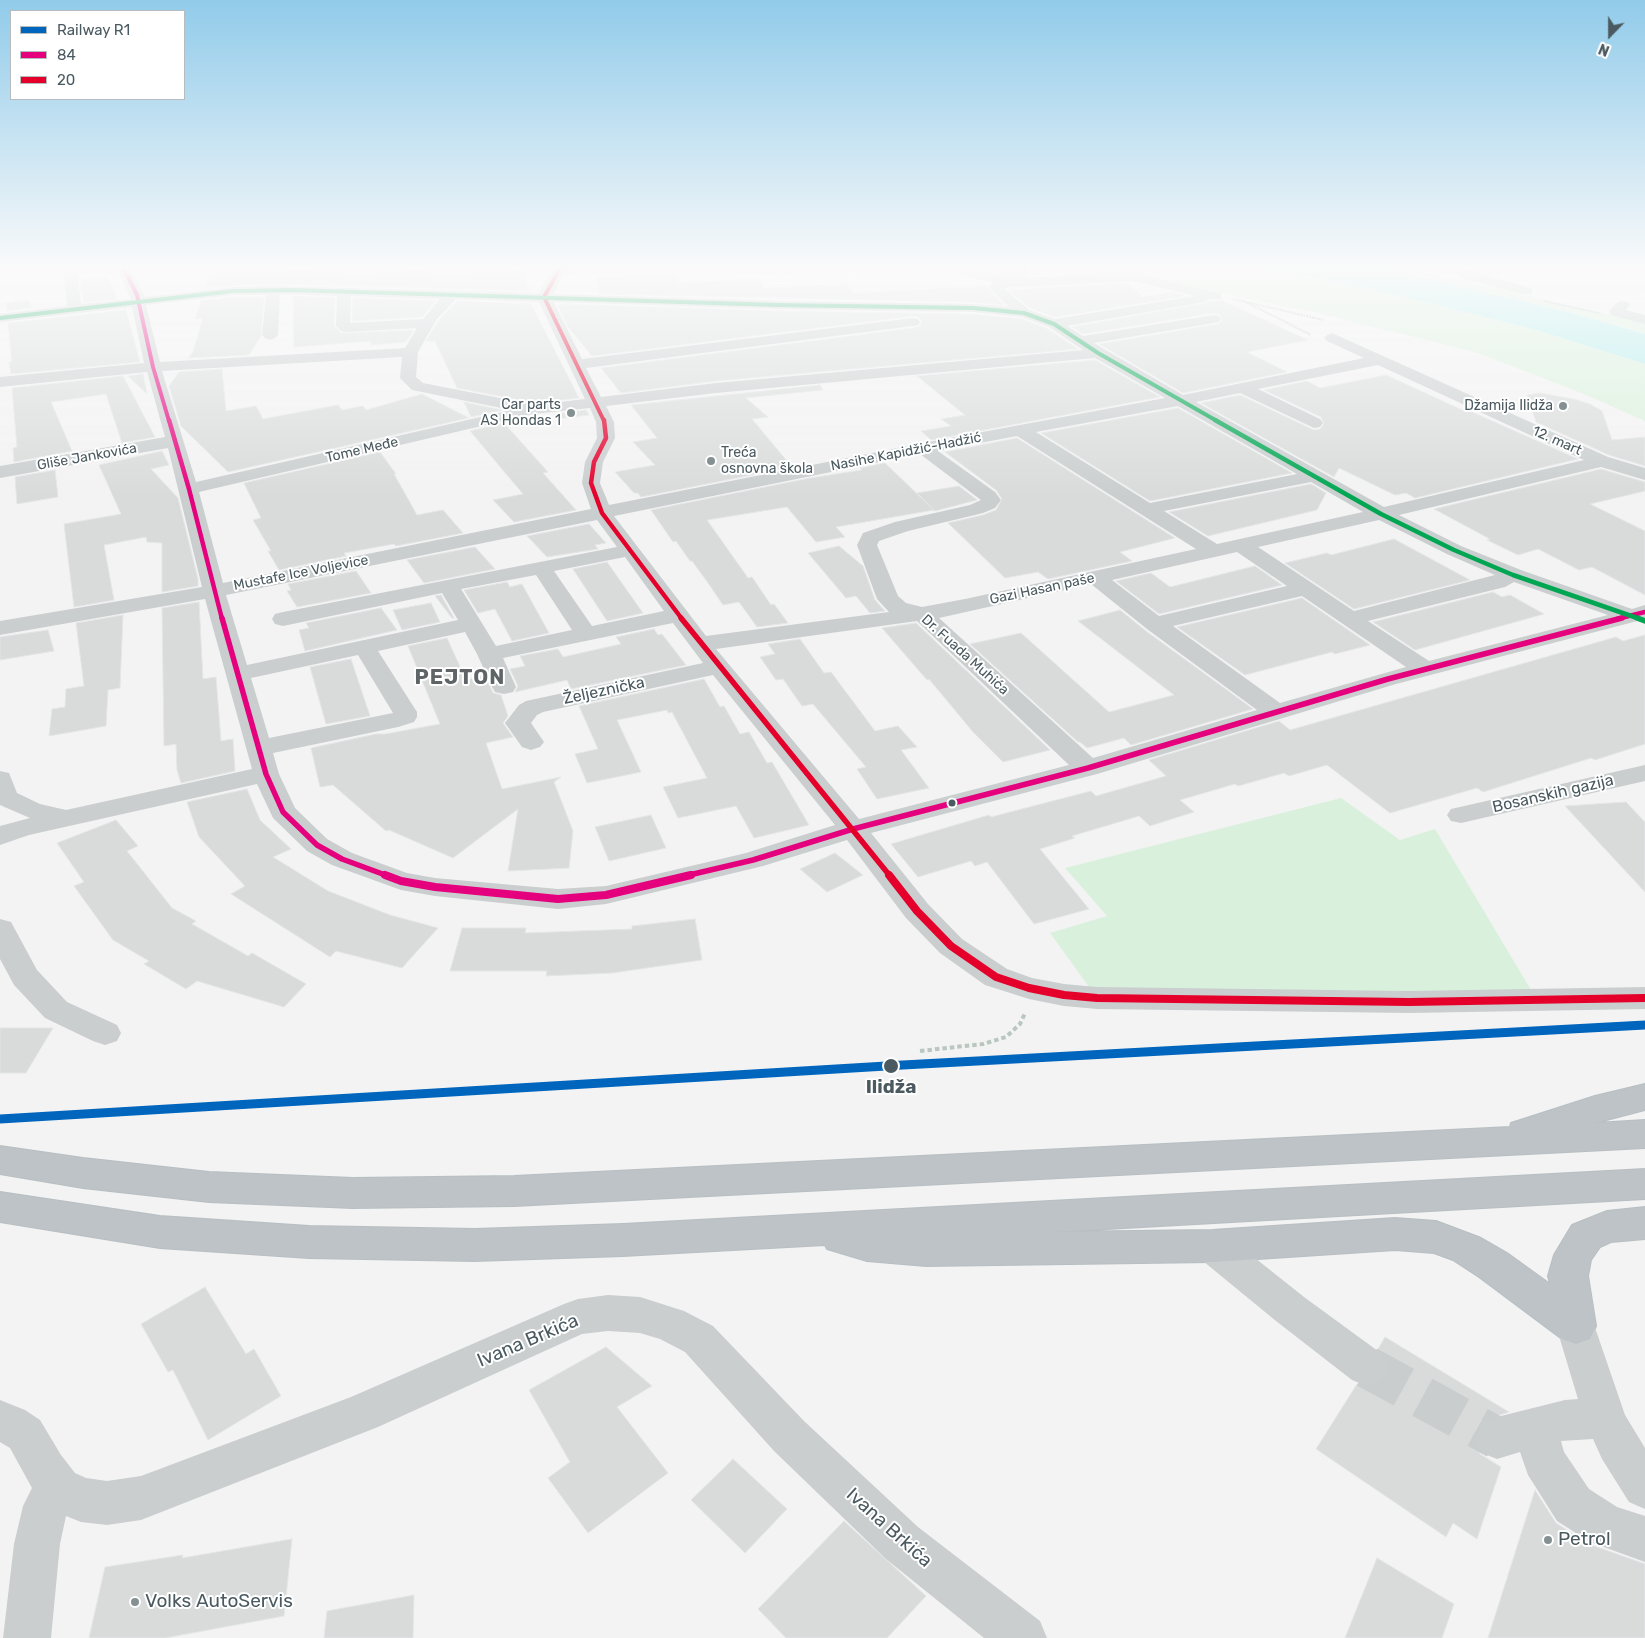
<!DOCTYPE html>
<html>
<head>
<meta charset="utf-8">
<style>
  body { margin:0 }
  #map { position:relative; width:1645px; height:1638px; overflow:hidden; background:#f3f3f3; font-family:Rubik,sans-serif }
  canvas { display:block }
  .legend { position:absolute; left:10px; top:10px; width:175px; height:90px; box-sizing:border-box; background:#fff; border:1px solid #b7bdbf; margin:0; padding:6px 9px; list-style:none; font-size:15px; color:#4a5a60 }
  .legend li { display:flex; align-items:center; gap:10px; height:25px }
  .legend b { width:25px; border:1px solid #b7bdbf }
  .north { position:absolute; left:1585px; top:10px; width:50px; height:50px; -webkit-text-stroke:4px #fff; paint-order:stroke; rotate:202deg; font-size:14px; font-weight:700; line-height:20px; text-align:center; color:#4a5a60 }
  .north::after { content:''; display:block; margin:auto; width:18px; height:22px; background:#4a5a60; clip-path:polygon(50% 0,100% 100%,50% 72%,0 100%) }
</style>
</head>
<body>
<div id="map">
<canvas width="1645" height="1638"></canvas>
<ul class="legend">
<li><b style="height:6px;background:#0065bd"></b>Railway R1</li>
<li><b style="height:6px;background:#e5007d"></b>84</li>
<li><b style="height:6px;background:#e4002b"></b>20</li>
</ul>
<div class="north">N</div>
</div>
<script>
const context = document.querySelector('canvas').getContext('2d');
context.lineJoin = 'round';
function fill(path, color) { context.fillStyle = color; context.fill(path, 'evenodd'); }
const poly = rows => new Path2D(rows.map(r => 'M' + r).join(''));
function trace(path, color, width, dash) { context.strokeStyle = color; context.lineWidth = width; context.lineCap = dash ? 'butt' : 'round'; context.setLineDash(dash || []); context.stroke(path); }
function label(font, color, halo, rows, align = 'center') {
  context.font = font + ' Rubik,sans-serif'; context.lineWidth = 4; context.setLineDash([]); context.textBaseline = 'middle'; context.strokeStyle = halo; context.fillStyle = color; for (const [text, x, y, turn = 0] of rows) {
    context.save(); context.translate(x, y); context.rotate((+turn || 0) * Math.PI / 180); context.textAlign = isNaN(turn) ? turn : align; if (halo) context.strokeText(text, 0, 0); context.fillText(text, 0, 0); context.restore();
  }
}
const green = poly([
  [1079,267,1266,267,1404,297,1536,330,1645,364,1645,421,1584,394,1475,352,1317,313,1142,277],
  [1369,267,1410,269,1630,319,1645,323,1645,334,1572,313,1402,273],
  [1341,798,1400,840,1435,829,1537,1000,1097,998,1050,933,1107,916,1065,868]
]);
const water = poly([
  [1266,267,1369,267,1402,273,1572,313,1645,334,1645,364,1536,330,1396,295]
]);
const building = poly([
  [234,267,261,267,260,273,346,267,347,275,431,269,432,276,524,270,529,291,293,284,233,285,205,288,212,269,234,267],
  [676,274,679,283,759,279,764,288,846,284,853,293,988,286,988,289,1004,305,973,302,600,294,596,278,676,274],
  [108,277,117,299,84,302,80,280,108,277],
  [1128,283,1143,297,1172,292,1186,296,1055,317,1030,308,1009,290,1128,283],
  [293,296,335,298,334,326,341,333,414,330,406,342,371,345,371,341,294,347,293,296],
  [233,297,264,297,261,336,249,355,188,358,193,352,203,318,195,319,201,301,233,297],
  [353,298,436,301,422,317,352,321,353,298],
  [29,300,32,308,7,311,6,303,29,300],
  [1221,300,1308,340,1247,352,1287,372,1183,393,1099,344,1219,324,1223,320,1219,314,1214,313,1083,334,1072,327,1221,300],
  [457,301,531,304,579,398,536,403,457,388,435,341,426,341,439,320,457,301],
  [564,304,778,311,973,314,1022,319,1048,329,1078,349,716,381,621,393,601,368,913,328,920,326,922,321,918,317,913,316,592,356,568,327,558,305,564,304],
  [126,310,140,362,11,374,9,362,12,362,8,323,126,310],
  [1095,360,1160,397,931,440,921,431,951,426,941,419,965,415,917,376,1095,360],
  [222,369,226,411,256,406,263,419,338,405,342,410,363,406,366,410,422,394,469,418,228,472,181,426,169,386,179,372,222,369],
  [143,374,147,394,128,376,143,374],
  [1386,375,1467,412,1470,411,1578,459,1415,498,1406,493,1395,495,1339,468,1334,477,1201,403,1240,395,1314,430,1320,429,1324,424,1321,417,1264,390,1307,381,1320,388,1386,375],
  [123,376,155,437,122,443,106,394,51,402,72,451,14,462,13,448,17,447,12,388,123,376],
  [820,385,823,390,746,398,768,417,752,419,792,467,641,497,638,493,634,493,615,472,655,465,633,442,657,438,631,405,820,385],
  [1540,393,1574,399,1590,404,1602,411,1612,440,1645,437,1645,466,1609,455,1536,422,1527,395,1540,393],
  [464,402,502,410,471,417,464,402],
  [1178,408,1292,473,1150,501,1041,433,1178,408],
  [586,410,589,415,557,419,555,414,586,410],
  [504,423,548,472,543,473,576,510,514,522,493,500,523,494,470,431,504,423],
  [1017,438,1175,538,1120,552,1132,561,1048,579,1038,572,1005,578,948,523,983,515,996,510,1002,499,996,490,945,452,1017,438],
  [162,451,169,465,151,469,178,498,198,579,198,586,162,592,162,543,147,542,146,537,104,545,114,600,74,607,64,524,121,514,99,465,162,451],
  [380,452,396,474,394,474,417,515,443,510,463,533,396,546,394,544,344,553,346,556,279,570,268,551,271,551,253,520,261,518,244,483,380,452],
  [885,463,934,510,836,527,845,537,816,542,787,507,707,520,748,578,752,577,771,605,774,604,788,623,757,627,739,602,723,605,706,580,692,561,690,561,676,541,673,542,651,510,810,478,862,470,860,468,885,463],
  [1601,469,1645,482,1645,491,1590,504,1645,531,1645,595,1592,567,1579,570,1538,549,1518,555,1487,540,1490,539,1434,509,1601,469],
  [55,470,58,497,17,504,15,477,55,470],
  [1311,484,1326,493,1317,510,1208,536,1169,512,1311,484],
  [959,486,977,500,935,511,917,493,959,486],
  [589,524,606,543,595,545,598,549,547,557,527,536,589,524],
  [1394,539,1470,580,1354,609,1285,563,1327,553,1331,555,1394,539],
  [839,546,863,566,875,600,885,611,870,613,856,596,846,598,808,553,839,546],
  [475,547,495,569,424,583,407,560,475,547],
  [607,562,643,613,607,621,573,569,607,562],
  [1255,566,1282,585,1159,614,1116,581,1151,573,1170,587,1255,566],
  [356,571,371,593,297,607,287,591,291,590,288,584,356,571],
  [507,582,510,587,522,584,549,633,512,641,495,609,478,613,464,590,507,582],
  [1493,592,1502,597,1510,595,1544,614,1415,650,1373,622,1493,592],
  [441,595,454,618,452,618,435,596,441,595],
  [1302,598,1370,645,1335,654,1332,652,1245,675,1177,627,1302,598],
  [199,602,203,679,216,677,221,741,233,739,235,771,181,783,177,770,176,744,164,746,162,608,199,602],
  [431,603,440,622,402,630,393,610,431,603],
  [381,608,397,630,305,651,299,630,309,628,306,623,381,608],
  [1120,610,1146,631,1253,709,1131,745,1124,738,1087,748,1080,742,1078,742,970,644,1021,633,1109,712,1174,695,1078,621,1120,610],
  [123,615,120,688,108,690,106,726,49,736,52,709,65,707,66,689,84,686,76,623,123,615],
  [916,623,1050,750,1003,762,973,732,929,679,927,680,882,628,916,623],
  [654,629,658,635,662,634,686,665,571,689,567,680,515,692,518,686,510,669,525,666,520,656,558,649,563,657,621,644,616,637,654,629],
  [48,630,54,651,0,660,0,637,48,630],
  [1645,635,1645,744,1595,760,1591,758,1483,792,1477,788,1390,813,1327,765,1289,776,1284,773,1238,786,1235,784,1180,800,1194,812,1150,826,1139,816,1072,836,1075,838,1040,849,1089,909,1034,924,987,862,975,866,971,861,918,877,891,844,989,815,991,817,1091,791,1096,796,1166,776,1149,760,1279,721,1290,730,1616,637,1623,641,1645,635],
  [447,638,466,680,485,675,493,693,501,695,508,716,503,723,513,737,486,743,502,789,561,777,554,782,573,831,569,868,508,871,518,809,453,858,389,830,386,831,333,785,320,787,311,748,376,734,385,734,440,724,408,646,447,638],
  [800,639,824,673,831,672,875,731,898,726,917,747,901,750,929,788,877,799,857,769,866,767,813,704,802,706,783,679,776,680,760,657,775,654,768,644,800,639],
  [351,659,370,716,326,724,310,667,351,659],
  [704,679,720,707,724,706,740,734,749,732,767,763,772,762,809,825,754,838,736,806,678,818,663,787,707,778,672,712,668,713,667,710,617,720,641,772,587,783,575,754,598,749,579,706,704,679],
  [247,789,260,820,291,849,273,857,328,891,390,915,438,928,402,968,336,951,330,957,231,894,245,886,199,837,187,802,247,789],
  [1626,802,1645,822,1645,892,1565,806,1626,802],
  [651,815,666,848,609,861,595,827,651,815],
  [116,820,138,846,127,851,172,908,196,921,192,924,248,956,252,953,306,984,284,1007,197,981,186,989,144,964,149,961,113,940,74,886,84,882,57,843,116,820],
  [835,853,863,875,827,892,800,869,835,853],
  [695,919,702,960,612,973,546,976,547,971,450,971,462,928,526,928,525,933,632,929,632,926,695,919],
  [0,1028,53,1028,26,1073,0,1073,0,1028],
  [205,1287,246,1354,254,1349,281,1396,208,1440,173,1370,168,1372,141,1324,205,1287],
  [1385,1337,1509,1412,1481,1421,1473,1437,1480,1454,1501,1467,1477,1539,1453,1523,1446,1537,1316,1449,1357,1384,1368,1388,1384,1381,1390,1366,1384,1353,1378,1349,1385,1337],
  [606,1347,652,1386,617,1407,668,1473,588,1533,548,1478,570,1462,529,1390,606,1347],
  [733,1459,787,1509,745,1553,691,1500,733,1459],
  [1535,1490,1556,1523,1589,1544,1645,1564,1645,1638,1488,1638,1535,1490],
  [844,1521,926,1596,887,1638,786,1638,758,1609,844,1521],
  [292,1539,284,1616,165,1638,89,1638,105,1567,183,1555,182,1558,292,1539],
  [1377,1558,1454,1604,1442,1638,1345,1638,1377,1558],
  [414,1595,413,1638,324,1638,327,1611,414,1595]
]);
const minorTunnel = poly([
  [1367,1367,1497,1438]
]);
const pathFar1 = poly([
  [1399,269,1435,277],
  [1233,299,1324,320],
  [1244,301,1311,335],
  [1544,301,1599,313]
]);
const path = poly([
  [920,1051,983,1044,1006,1037,1020,1024,1025,1013]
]);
const minor = poly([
  [0,267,15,267,13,270,0,271,0,267],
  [63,267,77,267,81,304,131,299,116,267,130,267,145,297,233,287,273,286,539,293,554,267,568,267,553,294,778,301,973,304,1009,307,989,288,993,282,1014,278,1133,273,1220,293,1222,296,1220,299,1211,299,1205,302,1067,326,1083,336,1214,315,1219,316,1221,319,1219,322,1214,323,1094,343,1183,395,1364,358,1327,341,1324,338,1327,335,1332,333,1608,457,1645,468,1645,480,1601,467,1399,515,1461,546,1521,570,1632,609,1645,605,1645,619,1396,684,1097,774,871,833,928,904,962,939,1007,969,1032,978,1064,984,1097,987,1409,991,1645,987,1645,1009,1409,1013,1097,1009,1064,1006,1029,999,985,985,940,953,906,918,847,840,763,866,606,904,558,909,435,896,401,890,332,865,307,851,273,818,257,784,29,835,0,845,0,826,30,818,0,805,0,771,9,773,17,793,40,804,66,810,252,769,205,599,0,635,0,621,202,587,168,448,0,478,0,466,165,437,147,372,0,387,0,377,144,363,132,307,0,322,0,314,67,306,63,267],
  [1133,281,1195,296,1055,319,1029,310,1004,288,1133,281],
  [280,294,337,296,336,326,341,331,346,332,417,328,405,348,160,362,146,305,233,295,266,295,262,335,265,338,270,340,275,338,278,335,280,294],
  [351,296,440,299,423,319,350,323,351,296],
  [456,299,539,302,585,399,536,405,423,383,416,377,418,352,437,319,456,299],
  [554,302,778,309,973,312,1022,317,1049,327,1083,350,716,383,601,397,586,368,913,326,918,325,920,322,918,319,913,318,582,359,554,302],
  [402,357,400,378,412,390,511,410,196,482,162,371,402,357],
  [1095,358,1165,398,923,443,609,505,600,483,603,462,615,438,614,422,606,406,716,393,1095,358],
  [1378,365,1584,460,1384,507,1196,402,1240,393,1314,428,1320,427,1323,423,1320,419,1258,389,1378,365],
  [1178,406,1297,474,1150,503,1036,432,1178,406],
  [590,408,596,422,597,438,585,462,582,483,591,509,223,583,199,492,533,414,590,408],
  [1017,436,1196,549,965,599,922,607,906,603,898,596,877,545,879,541,908,531,983,513,995,508,1001,500,995,492,938,451,1017,436],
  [920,454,981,500,970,505,895,522,863,533,857,545,877,599,889,612,706,636,614,516,920,454],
  [1311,482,1363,512,1217,544,1164,511,1311,482],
  [597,520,617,547,283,612,275,614,272,619,275,624,283,626,442,593,458,620,247,665,226,595,597,520],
  [1379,520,1447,554,1495,575,1354,611,1258,547,1379,520],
  [1237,552,1287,586,1159,616,1112,580,1237,552],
  [625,557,664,611,592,626,554,571,625,557],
  [536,575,572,630,496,646,461,589,536,575],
  [1514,582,1608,615,1429,661,1368,621,1505,587,1514,582],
  [1091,584,1147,629,1257,710,1093,758,939,618,1091,584],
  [1302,596,1406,667,1280,703,1173,626,1302,596],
  [917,621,1069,765,859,819,716,649,917,621],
  [673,623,703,663,526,701,519,705,505,723,522,747,531,750,540,747,544,742,531,723,537,715,543,712,713,675,835,825,746,853,606,886,558,889,435,878,407,873,352,853,327,839,295,808,279,774,273,753,398,727,414,722,417,717,417,712,378,651,465,632,477,654,492,687,495,692,504,694,513,692,516,687,503,658,673,623],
  [358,655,393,713,269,738,251,678,358,655],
  [1444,267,1461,267,1472,272,1531,288,1533,291,1531,294,1521,294,1462,278,1444,267],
  [1623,301,1628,302,1630,305,1626,310,1645,315,1645,324,1611,315,1609,312,1611,309,1618,302,1623,301],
  [1645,765,1645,781,1461,823,1451,821,1447,815,1451,809,1645,765],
  [0,919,11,922,37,970,67,1002,117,1025,121,1033,117,1041,105,1045,93,1041,45,1018,14,985,0,959,0,919],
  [1212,1230,1226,1235,1304,1297,1382,1354,1388,1367,1382,1380,1367,1386,1352,1380,1276,1321,1198,1257,1193,1246,1198,1235,1212,1230],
  [608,1295,640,1297,684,1311,713,1326,804,1421,918,1527,1040,1621,1047,1638,984,1638,886,1559,774,1451,685,1352,660,1339,640,1333,608,1331,582,1334,378,1427,141,1520,107,1525,81,1522,66,1516,60,1544,51,1638,3,1638,14,1544,23,1506,32,1488,10,1448,0,1442,0,1400,25,1410,40,1420,61,1455,75,1473,86,1478,107,1481,141,1476,351,1397,564,1304,578,1299,608,1295],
  [1576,1308,1590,1313,1625,1415,1645,1448,1645,1509,1629,1502,1602,1459,1593,1439,1561,1441,1564,1452,1589,1489,1617,1507,1645,1516,1645,1562,1590,1542,1557,1521,1528,1475,1520,1452,1497,1459,1482,1453,1475,1438,1482,1423,1497,1417,1565,1400,1578,1399,1556,1326,1562,1313,1576,1308]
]);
const major = poly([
  [566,267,589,267,587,270,558,277,551,273,553,270,566,267],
  [667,267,962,267,955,271,765,273,674,271,667,267],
  [966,267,980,267,978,271,980,272,1000,275,1015,272,1009,267,1025,267,1029,271,1025,278,1000,283,971,278,964,272,966,267]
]);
const highway = poly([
  [1645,1084,1645,1110,1595,1123,1645,1120,1645,1148,514,1206,353,1208,209,1202,83,1188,0,1174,0,1146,83,1158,209,1172,353,1178,514,1176,1510,1127,1511,1123,1595,1096,1645,1084],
  [1645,1169,1645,1199,1053,1232,1212,1230,1395,1218,1436,1221,1481,1238,1507,1253,1550,1284,1548,1276,1554,1255,1572,1225,1607,1211,1645,1207,1645,1239,1611,1242,1600,1247,1591,1260,1588,1276,1596,1326,1590,1339,1576,1344,1562,1339,1479,1277,1453,1260,1434,1253,1395,1250,1212,1262,926,1266,867,1261,827,1249,825,1245,623,1256,475,1261,309,1258,160,1248,0,1222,0,1192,160,1216,309,1226,475,1229,623,1224,1645,1169]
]);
const bus1Far3 = poly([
  [123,267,137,295,153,367,169,421]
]);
const bus1Far2 = poly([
  [169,420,189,489,222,619],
  [1617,619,1645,612]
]);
const bus1Far1 = poly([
  [222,618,266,774,283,812,317,845,342,859,388,876],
  [685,876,753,860,853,829,1088,768,1388,679,1622,618]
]);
const bus1 = poly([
  [385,875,401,881,435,887,558,899,606,895,691,875]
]);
const bus2Far3 = poly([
  [561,267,544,297,604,421]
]);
const bus2Far2 = poly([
  [604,420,606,438,594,462,591,483,602,513,682,619]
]);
const bus2Far1 = poly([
  [681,618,890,876]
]);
const bus2 = poly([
  [889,875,917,911,951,946,996,977,1029,988,1064,995,1097,998,1409,1002,1645,998]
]);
const bus3Far2 = poly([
  [0,318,233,291,293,290,778,305,973,308,1024,313,1054,324,1098,353,1217,421]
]);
const bus3Far1 = poly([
  [1215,420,1381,514,1454,550,1513,575,1640,619]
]);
const bus3 = poly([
  [1637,618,1645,621]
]);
const rail1 = poly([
  [0,1119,903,1065,1645,1025]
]);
const markers = [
  [1563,406,5,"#859093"],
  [571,413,5,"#859093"],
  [711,461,5,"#859093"],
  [952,803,4.5,"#4a5a60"],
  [891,1066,8,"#4a5a60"],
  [1548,1540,5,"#859093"],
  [135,1602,5,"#859093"]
];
const farPoinames = [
  ["Car parts",561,405],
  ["AS Hondas 1",561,421],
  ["Džamija Ilidža",1553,406],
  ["Treća",721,453,"left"],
  ["osnovna škola",721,469,"left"]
];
const farStreetnames = [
  ["12. mart",1557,441,24],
  ["Tome Međe",362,450,-13],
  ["Nasihe Kapidžić-Hadžić",906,452,-11],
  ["Gliše Jankovića",87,457,-10],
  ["Mustafe Ice Voljevice",301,573,-11],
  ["Gazi Hasan paše",1042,589,-12],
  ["Dr. Fuada Muhića",965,655,42]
];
const streetNames = [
  ["Željeznička",604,691,-12],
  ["Bosanskih gazija",1553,794,-13]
];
const nearStopnames = [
  ["Ilidža",891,1088]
];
const nearStreetnames = [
  ["Ivana Brkića",528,1341,-23],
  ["Ivana Brkića",889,1528,42]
];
const nearPoinames = [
  ["Petrol",1558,1540],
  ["Volks AutoServis",145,1602]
];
const districtNames = [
  ["PEJTON",460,678]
];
fill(green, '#d9f1dc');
fill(water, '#aeeeed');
fill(building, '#d9dbdb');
trace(building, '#e4e5e6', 1);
trace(minorTunnel, '#c9cdce', 42, [42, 21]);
trace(highway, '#b8bfc2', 2);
trace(pathFar1, '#bac7c0', 2, [2, 1]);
trace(path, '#bac7c0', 4, [4.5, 3]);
fill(minor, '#cacecf');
fill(major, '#c8cdce');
fill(highway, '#bdc3c6');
trace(bus1Far3, '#e5007d', 4);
trace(bus1Far2, '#e5007d', 4.5);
trace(bus1Far1, '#e5007d', 5.5);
trace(bus1, '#e5007d', 8);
trace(bus2Far3, '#e4002b', 4);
trace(bus2Far2, '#e4002b', 4.5);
trace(bus2Far1, '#e4002b', 5.5);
trace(bus2, '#e4002b', 8);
trace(bus3Far2, '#00a651', 4);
trace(bus3Far1, '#00a651', 4.5);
trace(bus3, '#00a651', 5.5);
trace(rail1, '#0065bd', 9);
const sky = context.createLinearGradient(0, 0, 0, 496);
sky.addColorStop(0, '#91cbea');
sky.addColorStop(0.54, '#fafafa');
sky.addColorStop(1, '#fafafa00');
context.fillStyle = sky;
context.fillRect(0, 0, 1645, 496);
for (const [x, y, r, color] of markers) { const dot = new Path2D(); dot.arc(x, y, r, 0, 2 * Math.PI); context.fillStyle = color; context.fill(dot); trace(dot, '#fff', 2); }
label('14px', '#4a5a60', '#fff', farPoinames, 'right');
label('14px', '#4a5a60', '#fff', farStreetnames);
label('16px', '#4a5a60', '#fff', streetNames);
label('bold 19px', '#4a5a60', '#fff', nearStopnames);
label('19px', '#4a5a60', '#fff', nearStreetnames);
label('19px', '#4a5a60', '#fff', nearPoinames, 'left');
context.letterSpacing = '1px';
label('bold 21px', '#5f6467', '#fff', districtNames);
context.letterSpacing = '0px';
</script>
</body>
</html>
